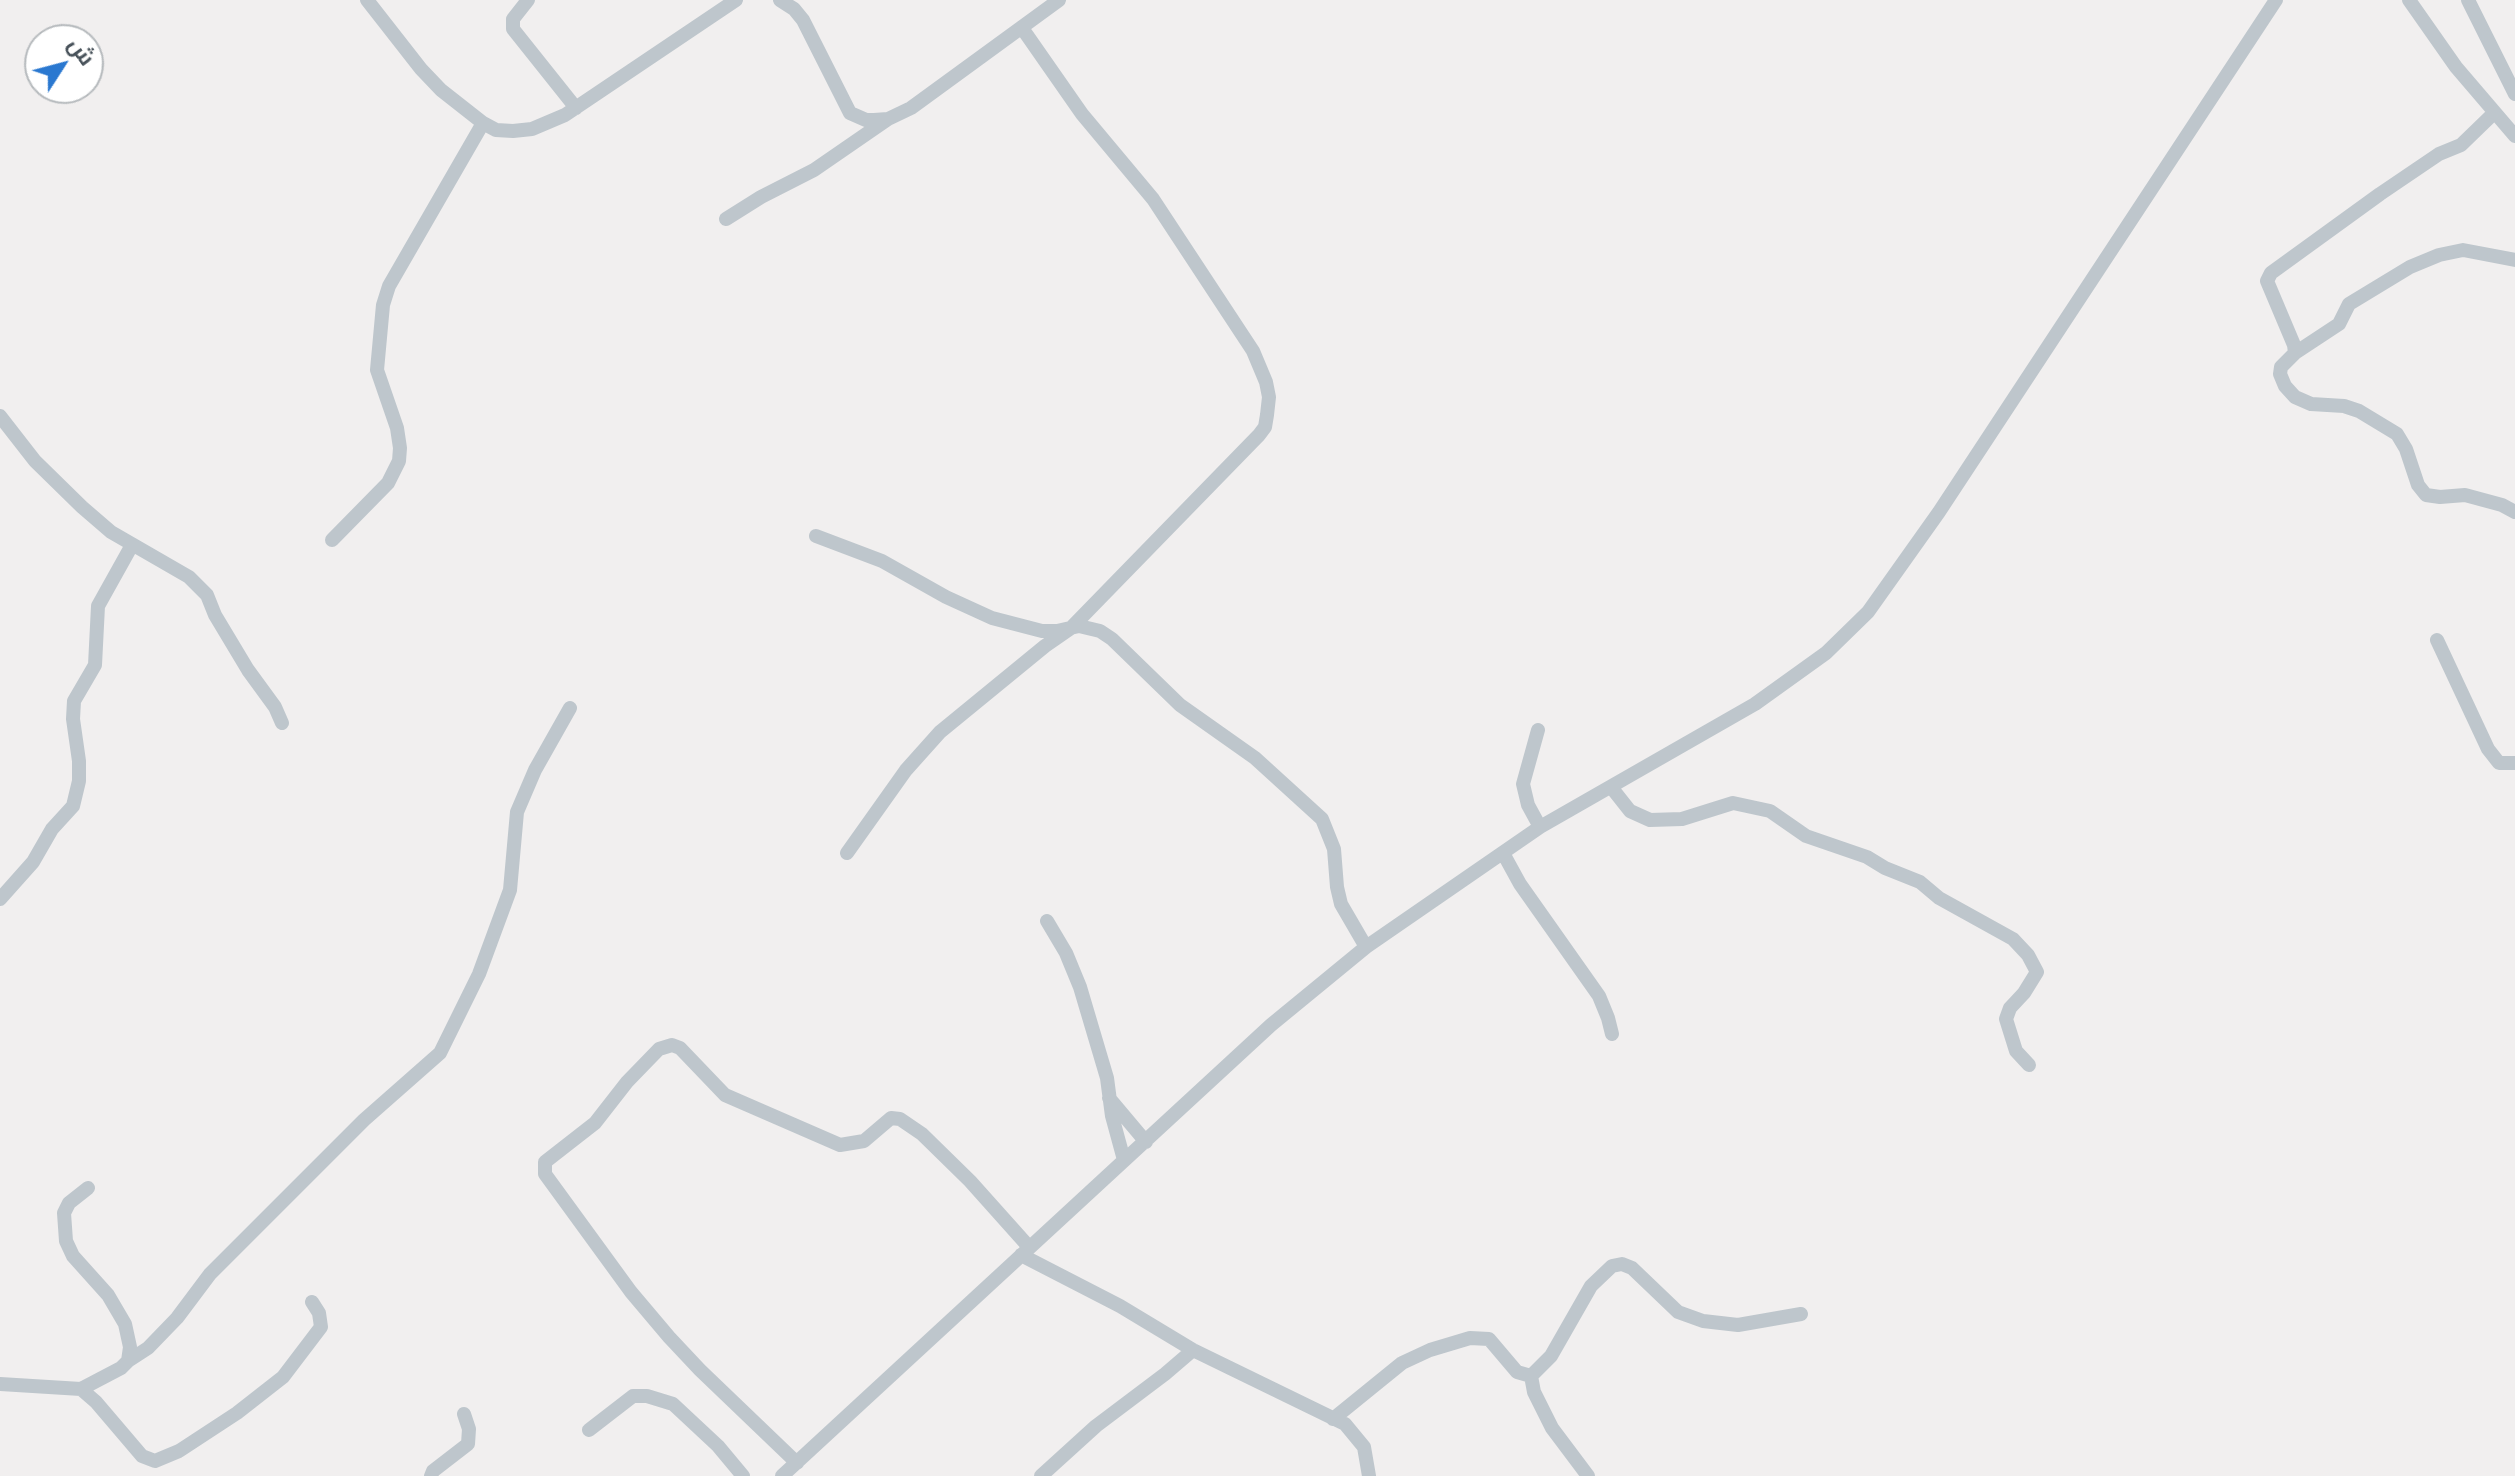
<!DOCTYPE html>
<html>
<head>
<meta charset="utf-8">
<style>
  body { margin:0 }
  #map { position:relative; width:2515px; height:1476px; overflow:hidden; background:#f1efef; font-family:"PT Sans Narrow",Cairo,sans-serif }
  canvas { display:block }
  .north { position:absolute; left:24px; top:24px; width:80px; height:80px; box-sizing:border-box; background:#fff; border:2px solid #b6babd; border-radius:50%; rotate:54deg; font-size:22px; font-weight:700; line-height:32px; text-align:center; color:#48525a }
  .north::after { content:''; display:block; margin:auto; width:28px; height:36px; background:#2a78d0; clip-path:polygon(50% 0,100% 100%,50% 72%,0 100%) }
</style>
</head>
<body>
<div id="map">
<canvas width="2515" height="1476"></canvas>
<div class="north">ش</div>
</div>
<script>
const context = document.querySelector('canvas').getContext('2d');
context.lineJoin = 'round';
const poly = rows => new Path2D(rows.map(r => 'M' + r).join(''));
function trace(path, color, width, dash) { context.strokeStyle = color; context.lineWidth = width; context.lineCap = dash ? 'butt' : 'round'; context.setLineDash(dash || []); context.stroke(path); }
const minor = poly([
  [367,0,421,69,441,90,483,123,496,130,513,131,532,129,565,115,736,0],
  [528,0,513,19,513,29,576,108],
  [780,0,794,9,803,20,850,113,866,120,874,120,888,119,911,108,1059,0],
  [2409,0,2456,67,2515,136],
  [2468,0,2515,94],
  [2494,113,2461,145,2439,154,2380,194,2271,273,2267,281,2294,345,2295,353,2281,367,2280,374,2285,386,2295,397,2311,404,2344,406,2359,411,2397,434,2406,449,2418,485,2426,495,2440,497,2465,495,2502,505,2515,512],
  [726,219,761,197,814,170,888,119],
  [2295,353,2339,324,2349,304,2410,267,2439,255,2463,250,2515,260],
  [0,416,35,461,82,507,111,532,189,577,207,595,215,615,248,670,275,707,282,723],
  [816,536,882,561,946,597,992,618,1042,631,1057,631,1079,626,1100,631,1112,639,1180,705,1255,758,1322,819,1334,849,1337,887,1341,904,1366,947],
  [332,540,388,483,399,461,400,448,397,428,377,370,383,305,389,286,483,123],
  [2437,640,2488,749,2499,763,2515,763],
  [1538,730,1523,784,1528,805,1540,827],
  [1611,787,1630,811,1650,820,1682,819,1733,803,1770,811,1806,836,1867,857,1885,868,1920,882,1939,898,2013,939,2028,955,2037,972,2024,993,2010,1008,2006,1019,2016,1051,2029,1065],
  [847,853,906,770,940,732,1045,646,1071,628,1259,435,1265,427,1267,415,1269,397,1266,382,1253,351,1153,199,1082,114,1022,28],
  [1503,853,1520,884,1599,996,1608,1018,1612,1034],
  [0,899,33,862,52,829,73,806,79,781,79,761,73,719,74,701,95,665,98,606,132,545],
  [1047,921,1066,953,1080,987,1107,1078,1112,1116,1124,1160],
  [1109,1098,1146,1142],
  [1021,1255,1120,1306,1193,1350,1345,1424,1364,1447,1369,1476],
  [128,1361,148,1348,177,1318,210,1274,364,1120,440,1053,479,974,510,890,517,812,535,770,570,708],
  [1531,1376,1534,1392,1552,1428,1588,1476],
  [0,1384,81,1389,96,1402,142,1456,155,1461,179,1451,237,1413,283,1377,321,1327,319,1313,312,1302],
  [81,1389,121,1368,128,1361,130,1347,125,1324,108,1295,73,1256,66,1241,64,1213,69,1203,88,1188],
  [1333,1419,1402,1363,1430,1350,1470,1338,1489,1339,1517,1372,1531,1376,1551,1356,1591,1286,1612,1266,1622,1264,1632,1268,1678,1312,1703,1321,1738,1325,1801,1314],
  [589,1430,633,1396,647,1396,673,1404,718,1446,743,1476],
  [797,1463,700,1370,669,1337,631,1292,545,1174,545,1162,595,1123,627,1082,659,1049,672,1045,680,1048,725,1095,840,1145,864,1141,891,1118,900,1119,922,1134,970,1181,1029,1247],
  [431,1476,433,1471,468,1444,469,1429,464,1414],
  [782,1476,1271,1025,1366,947,1540,827,1755,704,1826,653,1868,612,1939,512,2276,0],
  [1041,1476,1096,1426,1165,1374,1193,1350]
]);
trace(minor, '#bec6cc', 14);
</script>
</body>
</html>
